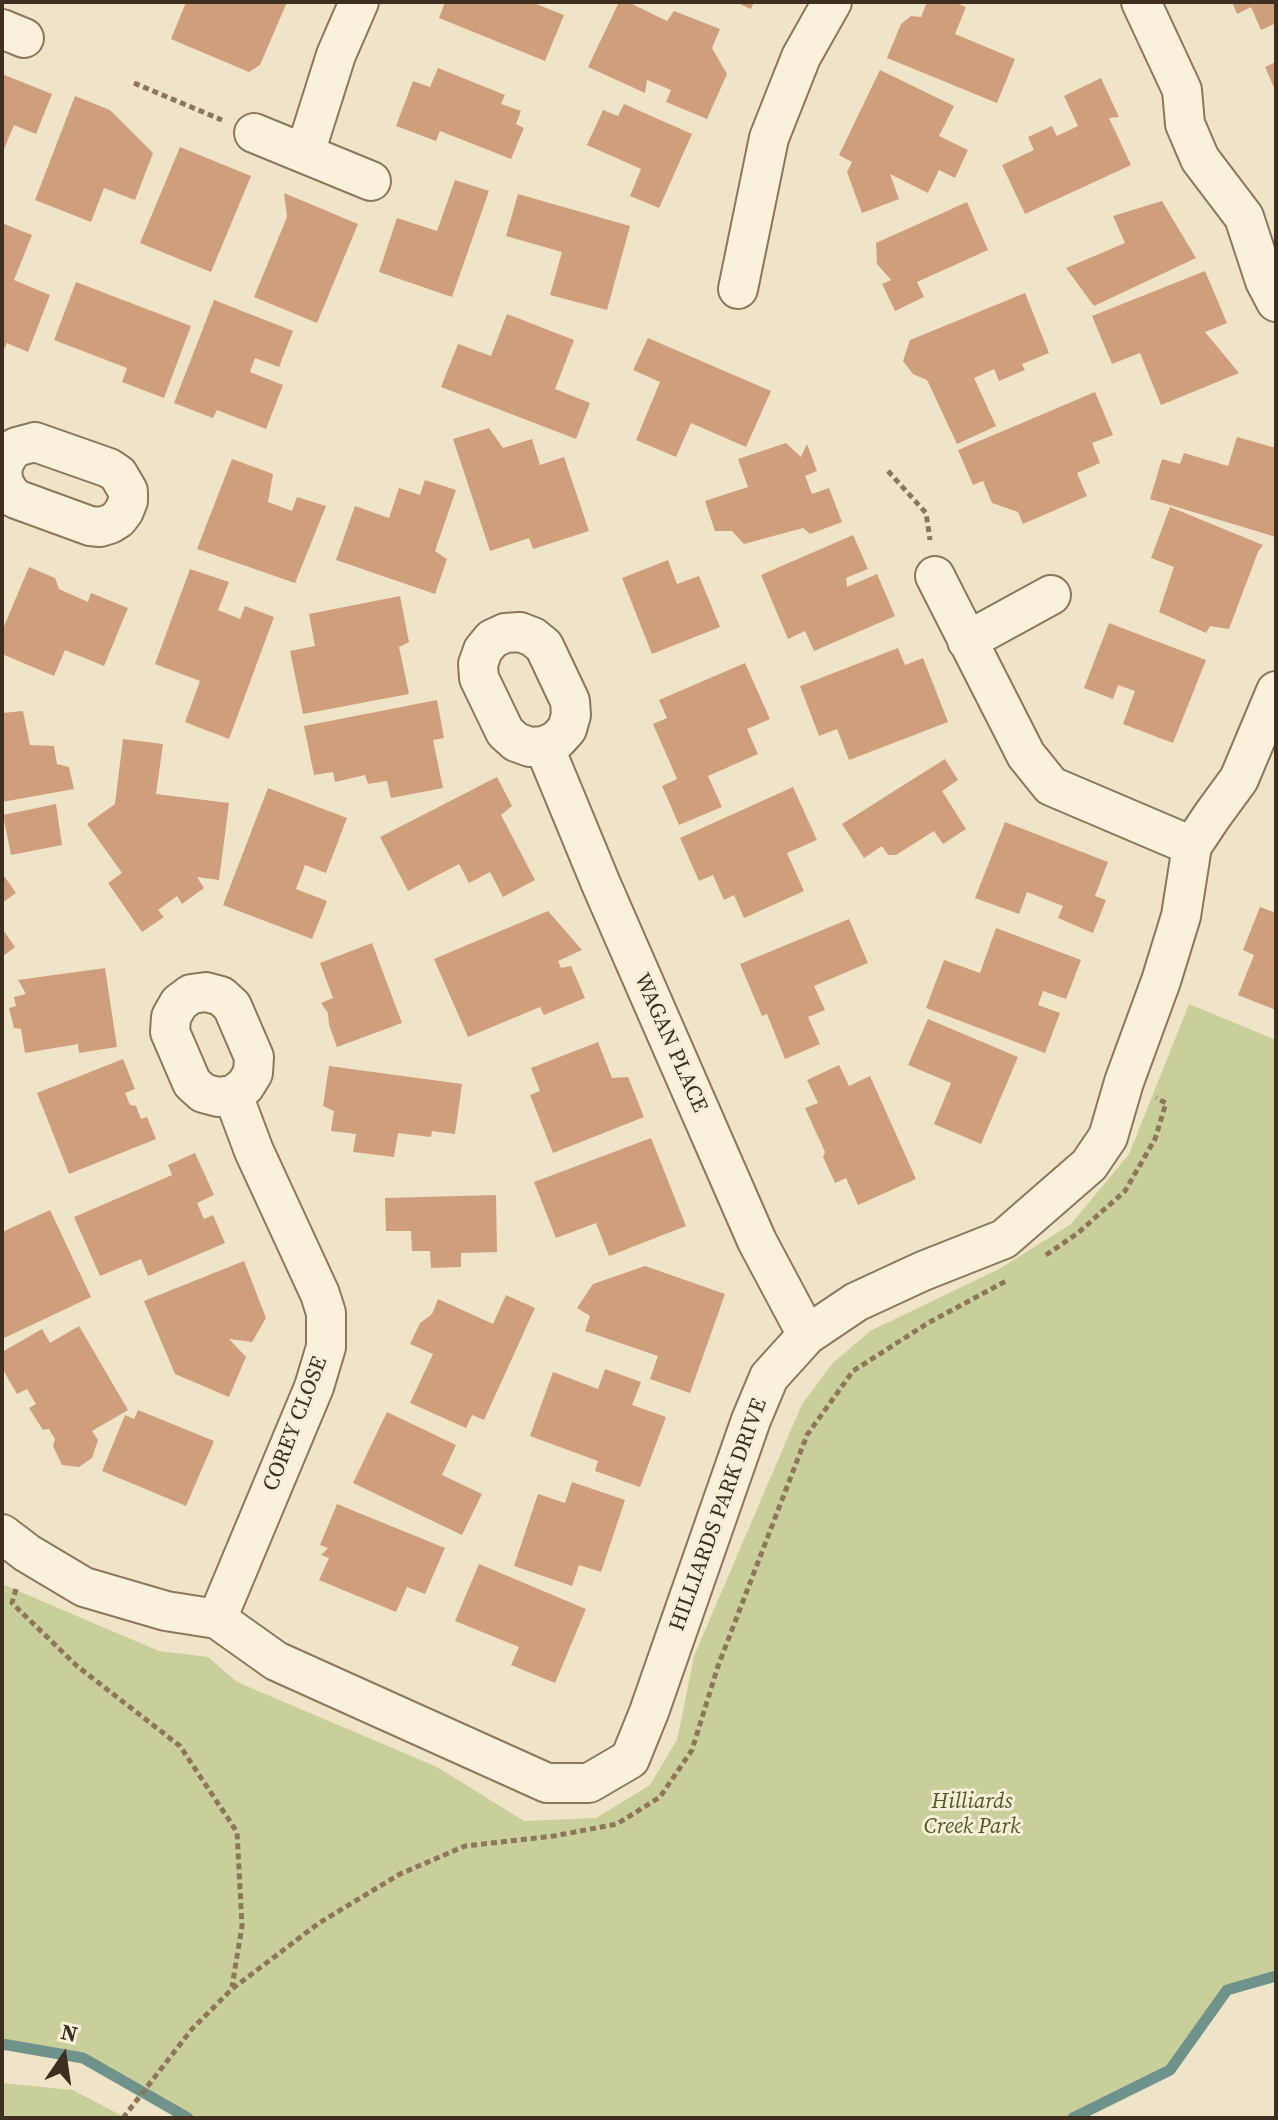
<!DOCTYPE html>
<html>
<head>
<meta charset="utf-8">
<style>
  body { margin:0 }
  #map { position:relative; width:1278px; height:2120px; overflow:hidden; background:#f0e4c8; font-family:"Source Serif 4",serif }
  canvas { display:block }
  .frame { position:absolute; inset:0; border:4px solid #3d2e20; pointer-events:none }
  .north { position:absolute; left:24px; top:2016px; width:80px; height:80px; -webkit-text-stroke:6px #f7eed8; paint-order:stroke; rotate:13deg; font-size:22px; font-weight:700; line-height:32px; text-align:center; color:#3d2e20 }
  .north::after { content:''; display:block; margin:auto; width:28px; height:36px; background:#3d2e20; clip-path:polygon(50% 0,100% 100%,50% 72%,0 100%) }
</style>
</head>
<body>
<div id="map">
<canvas width="1278" height="2120"></canvas>
<div class="frame"></div>
<div class="north">N</div>
</div>
<script>
const context = document.querySelector('canvas').getContext('2d');
context.lineJoin = 'round';
function fill(path, color) { context.fillStyle = color; context.fill(path, 'evenodd'); }
const poly = rows => new Path2D(rows.map(r => 'M' + r).join(''));
function trace(path, color, width, dash) { context.strokeStyle = color; context.lineWidth = width; context.lineCap = dash ? 'butt' : 'round'; context.setLineDash(dash || []); context.stroke(path); }
function label(font, color, halo, rows, align = 'center') {
  context.font = font + ' "Source Serif 4",serif'; context.lineWidth = 6; context.setLineDash([]); context.textBaseline = 'middle'; context.strokeStyle = halo; context.fillStyle = color; for (const [text, x, y, turn = 0] of rows) {
    context.save(); context.translate(x, y); context.rotate((+turn || 0) * Math.PI / 180); context.textAlign = isNaN(turn) ? turn : align; if (halo) context.strokeText(text, 0, 0); context.fillText(text, 0, 0); context.restore();
  }
}
const green = poly([
  [1189,1004,1276,1040,1276,1976,1227,1990,1170,2070,1073,2118,188,2118,83,2058,2,2044,2,1584,159,1651,208,1657,237,1682,437,1767,524,1821,596,1818,650,1785,677,1740,694,1656,802,1404,832,1364,870,1331,999,1269,1071,1224,1129,1154],
  [2,2083,73,2090,126,2118,2,2118]
]);
const stream = poly([
  [2,2044,83,2058,188,2118],
  [1073,2118,1170,2070,1227,1990,1276,1976]
]);
const building = poly([
  [186,2,287,2,260,65,249,72,171,39],
  [445,2,531,2,564,15,545,61,439,18],
  [619,2,628,2,667,21,674,11,720,29,712,48,727,74,707,119,666,102,671,90,647,80,645,93,588,67],
  [735,2,754,2,751,9],
  [927,2,953,2,966,7,955,34,1015,59,997,103,887,58,901,24,911,16,921,17],
  [1232,2,1276,2,1276,23,1261,30,1251,7,1237,14],
  [1276,62,1276,92,1265,67],
  [438,68,505,95,501,104,521,111,516,124,524,128,511,159,440,131,436,141,396,126,413,81,430,87],
  [880,70,954,106,939,136,968,150,955,178,939,170,928,193,890,174,899,199,862,213,847,172,852,162,839,155],
  [2,74,52,94,36,134,14,125,2,154],
  [1101,78,1119,117,1109,118,1131,165,1025,214,1002,165,1034,150,1028,137,1052,126,1057,136,1078,126,1064,96],
  [75,96,110,110,153,153,135,200,104,188,91,222,35,200],
  [624,104,692,134,659,208,630,196,641,169,587,145,603,110,618,116],
  [180,147,251,176,211,272,140,243],
  [455,180,489,191,452,297,379,272,397,218,437,231],
  [284,193,358,224,317,323,254,297,287,217],
  [518,194,630,226,607,310,550,295,562,252,506,236],
  [1162,201,1196,258,1094,306,1066,268,1125,243,1113,216],
  [967,202,988,250,917,282,924,297,895,311,882,284,891,280,877,264,876,243],
  [2,223,32,235,14,280,50,295,28,352,7,343,2,354],
  [1205,271,1227,323,1205,332,1239,373,1161,405,1140,353,1112,364,1092,316],
  [76,282,191,326,164,398,122,382,127,368,54,340],
  [1025,293,1049,353,1022,364,1025,370,999,381,994,369,974,378,996,426,957,444,927,380,913,374,903,361,910,340],
  [214,300,293,331,279,367,255,358,250,372,283,385,266,429,217,410,213,418,174,403],
  [507,314,574,340,555,389,590,403,576,439,441,387,458,344,491,356],
  [648,338,771,391,746,447,691,423,676,457,636,440,660,382,633,370],
  [1095,392,1113,435,1092,443,1100,463,1077,473,1087,496,1023,524,1018,512,992,503,983,481,973,485,958,450],
  [489,428,503,448,532,439,540,465,564,457,589,531,533,549,529,538,490,551,453,439],
  [1237,437,1276,448,1276,537,1150,499,1162,459,1180,464,1184,453,1228,466],
  [786,443,801,457,807,444,817,471,805,476,812,494,829,488,842,522,810,534,803,528,744,544,732,531,715,531,705,501,748,487,738,459],
  [232,459,273,474,268,502,292,511,297,497,326,506,295,583,197,549],
  [425,480,456,490,435,551,447,559,435,594,336,560,355,506,389,518,399,488,420,495],
  [1170,507,1263,545,1258,552,1229,629,1210,626,1206,633,1159,612,1174,567,1151,558],
  [853,535,868,569,846,578,847,587,877,574,895,616,814,651,805,631,788,639,761,575],
  [668,560,677,584,699,576,720,627,652,654,622,578],
  [29,567,55,578,59,589,88,602,91,593,128,608,104,666,65,650,54,676,2,654,2,631],
  [190,569,229,582,218,610,240,619,245,606,274,617,229,739,185,722,200,681,155,664],
  [400,596,409,642,399,647,409,694,303,714,290,651,315,646,309,614],
  [1109,623,1206,660,1173,743,1123,724,1135,691,1118,685,1113,699,1084,688],
  [898,648,905,665,923,658,948,722,849,760,837,729,819,736,800,686],
  [745,663,770,719,747,729,758,754,708,776,722,807,679,825,662,786,677,779,653,724,667,718,659,700],
  [437,700,444,738,433,740,443,788,391,798,387,781,368,784,365,775,335,782,333,772,314,775,304,726],
  [23,711,30,745,54,746,57,764,69,767,74,789,2,802,2,713],
  [123,739,163,744,156,794,229,803,219,880,197,877,204,888,182,904,177,896,158,910,164,917,142,932,108,883,122,873,87,824,115,804],
  [945,759,958,780,942,791,966,829,943,844,934,831,896,855,888,855,882,846,864,858,842,824],
  [497,777,512,806,501,815,535,880,503,897,490,872,469,883,459,864,408,891,380,837],
  [793,787,817,840,787,853,804,891,744,918,734,895,724,900,713,875,699,881,680,838],
  [268,788,347,818,326,873,305,865,296,889,327,901,312,939,223,905],
  [56,804,62,845,11,855,3,815],
  [1005,822,1108,862,1095,896,1106,900,1093,933,1058,918,1063,906,1027,892,1019,914,975,898],
  [2,873,16,893,2,903],
  [1260,907,1276,913,1276,1010,1238,995,1254,955,1243,950],
  [548,911,582,950,558,961,561,968,571,966,585,998,544,1015,540,1007,468,1037,434,959],
  [849,919,868,963,814,986,825,1010,808,1017,820,1044,785,1059,767,1014,762,1016,740,964],
  [2,928,15,947,2,957],
  [996,928,1081,960,1066,999,1043,991,1038,1005,1060,1013,1045,1053,926,1008,944,960,980,973],
  [372,943,402,1023,337,1047,329,1025,328,1013,321,1003,333,998,320,963],
  [105,968,117,1047,79,1053,78,1044,25,1053,21,1029,14,1028,9,1008,16,1006,14,997,26,994,18,980],
  [928,1019,1018,1057,981,1144,934,1124,951,1083,908,1065],
  [598,1042,612,1078,628,1077,644,1117,553,1153,530,1095,540,1091,531,1068],
  [123,1059,135,1089,125,1093,130,1105,136,1106,141,1119,147,1117,156,1139,69,1174,37,1093],
  [839,1065,849,1086,870,1076,916,1179,858,1205,846,1178,835,1183,823,1157,825,1152,805,1108,818,1103,807,1080],
  [329,1066,462,1084,455,1134,432,1131,431,1137,398,1133,394,1157,353,1152,356,1134,331,1131,334,1111,323,1106],
  [651,1138,686,1226,609,1256,596,1223,556,1238,534,1182],
  [195,1153,214,1195,197,1203,204,1219,213,1215,225,1243,148,1276,141,1259,100,1276,74,1217,172,1175,168,1165],
  [496,1195,497,1252,461,1253,461,1267,431,1268,430,1251,412,1251,411,1231,386,1231,385,1198],
  [50,1210,91,1297,2,1339,2,1232],
  [244,1261,266,1318,252,1342,229,1339,246,1357,229,1397,175,1374,144,1301],
  [645,1266,725,1294,690,1393,650,1379,658,1356,585,1331,590,1316,577,1308,593,1284],
  [506,1295,535,1308,484,1420,472,1415,466,1428,410,1403,433,1354,410,1344,420,1323,432,1314,438,1299,493,1324],
  [79,1326,128,1410,92,1431,98,1440,92,1458,79,1467,62,1465,53,1446,55,1439,49,1429,43,1430,29,1408,36,1404,27,1389,17,1394,2,1368,2,1352,42,1329,50,1343],
  [605,1369,641,1382,632,1405,666,1417,640,1487,595,1471,598,1461,530,1436,553,1372,598,1389],
  [138,1410,214,1441,186,1506,102,1471,125,1415,134,1419],
  [387,1412,456,1445,442,1475,482,1494,462,1535,353,1483],
  [572,1482,625,1500,601,1572,579,1565,572,1586,514,1566,538,1494,565,1503],
  [337,1504,445,1548,425,1594,407,1587,396,1612,319,1580,329,1558,321,1555,328,1548,320,1545],
  [479,1564,586,1609,555,1683,511,1665,519,1647,455,1621]
]);
const path = poly([
  [134,83,222,120],
  [888,471,926,513,930,540],
  [1046,1255,1078,1233,1125,1191,1155,1139,1166,1103,1156,1098],
  [16,1589,12,1603,77,1666,180,1746,237,1832,242,1926,232,1987],
  [123,2118,192,2029,232,1989,319,1923,400,1874,465,1846,554,1836,617,1824,660,1797,692,1750,718,1666,807,1435,853,1371,928,1323,1008,1280]
]);
const minor = poly([
  [1141,2,1182,90,1185,124,1200,159,1244,217,1265,281,1276,302],
  [2,29,24,38],
  [254,133,371,181],
  [305,153,336,55,359,2],
  [738,289,769,138,801,57,832,2],
  [35,442,109,468,118,474,128,491,128,501,124,511,118,519,110,524,100,527,90,526,16,499,9,492,4,483,2,473,4,463,9,454,16,447,35,442],
  [935,576,1026,755,1051,786,1192,846],
  [520,632,533,637,544,646,570,701,571,715,567,729,557,740,544,746,530,747,516,742,505,732,479,678,478,664,483,650,492,639,505,633,520,632],
  [967,641,1051,595],
  [544,746,601,884,757,1241,807,1335],
  [206,992,221,996,232,1006,254,1057,253,1073,245,1086,233,1095,218,1097,203,1093,192,1083,170,1032,171,1017,179,1003,191,994,206,992],
  [2,1534,27,1553,84,1587,166,1611,217,1619,276,1661,547,1783,589,1783,630,1759,649,1712,751,1420,769,1377,807,1335,856,1302,923,1271,1004,1239,1089,1165,1108,1137,1124,1082,1161,981,1181,916,1192,846,1212,816,1239,779,1276,691],
  [217,1619,314,1387,326,1347,326,1313,320,1294,254,1151,233,1095]
]);
const streetNames = [
  ["WAGAN PLACE",670,1043,66],
  ["COREY CLOSE",296,1424,-69],
  ["HILLIARDS PARK DRIVE",719,1515,-70]
];
const parkNames = [
  ["Hilliards",972,1802],
  ["Creek Park",972,1827]
];
fill(green, '#c9cf9b');
trace(stream, '#6f938a', 11);
fill(building, '#cf9f7d');
trace(minor, '#8d765c', 42);
trace(path, '#8d765c', 5, [6, 4]);
trace(minor, '#faf1dc', 38);
label('22px', '#3d2e20', '#f7eed8', streetNames);
label('italic 22px', '#4d5a26', '#f7eed8', parkNames);
</script>
</body>
</html>
